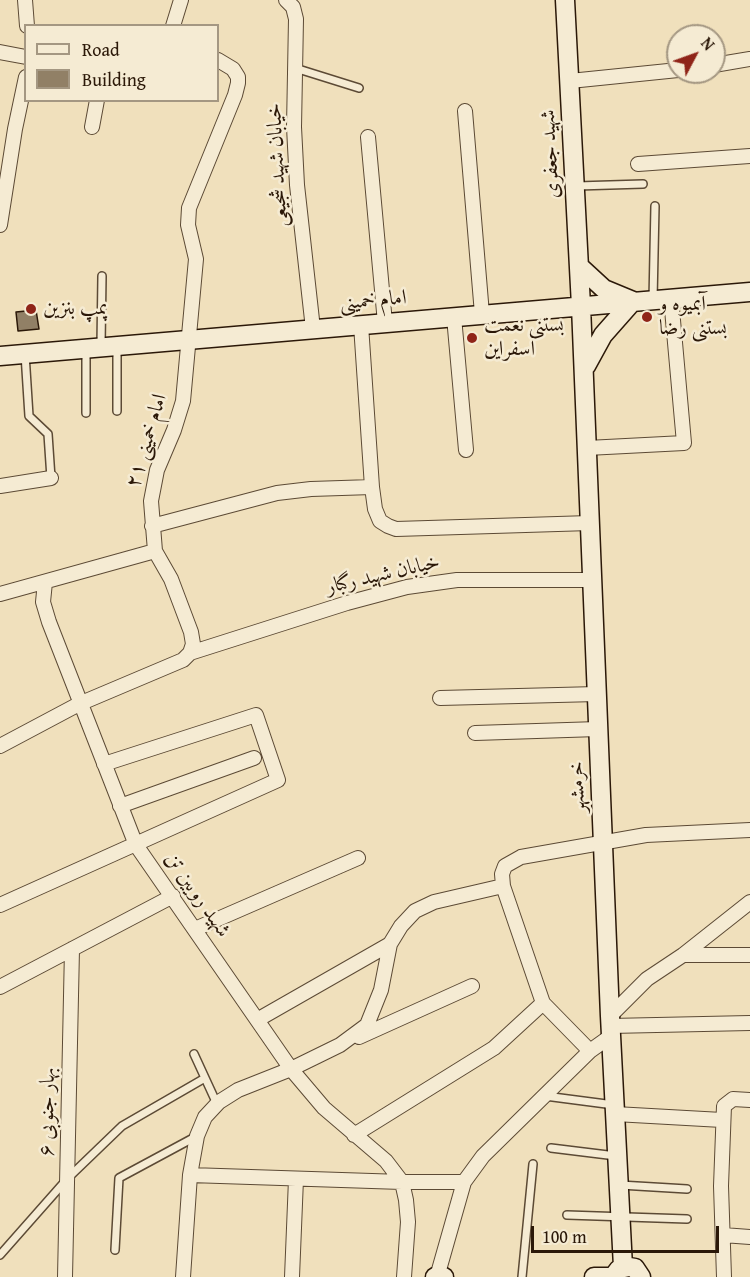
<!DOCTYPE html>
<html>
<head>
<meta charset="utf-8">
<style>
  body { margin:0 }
  #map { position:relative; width:750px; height:1277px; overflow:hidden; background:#f0e0bc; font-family:"Gentium Book Plus",serif }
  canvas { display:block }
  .legend { position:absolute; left:24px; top:24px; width:195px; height:78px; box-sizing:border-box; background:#f5ebd3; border:2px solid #a49782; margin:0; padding:8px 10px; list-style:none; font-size:18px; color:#2b1808 }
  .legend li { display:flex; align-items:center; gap:12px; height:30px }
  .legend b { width:30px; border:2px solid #a49782 }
  .north { position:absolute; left:666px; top:24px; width:60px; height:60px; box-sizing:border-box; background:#f5ebd3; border:2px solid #a49782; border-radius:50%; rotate:49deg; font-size:16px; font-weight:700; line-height:24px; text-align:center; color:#2b1808 }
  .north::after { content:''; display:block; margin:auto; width:21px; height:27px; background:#8f2418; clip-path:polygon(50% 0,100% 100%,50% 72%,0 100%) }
  .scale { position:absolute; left:531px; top:1226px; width:188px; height:27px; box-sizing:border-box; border:3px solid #2b1808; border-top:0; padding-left:8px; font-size:18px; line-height:21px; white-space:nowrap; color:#2b1808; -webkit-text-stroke:4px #f5ebd3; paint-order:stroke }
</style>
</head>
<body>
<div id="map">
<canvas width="750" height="1277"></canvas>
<ul class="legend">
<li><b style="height:8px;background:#f5ebd3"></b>Road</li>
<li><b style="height:16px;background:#918066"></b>Building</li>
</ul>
<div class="north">N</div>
<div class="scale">100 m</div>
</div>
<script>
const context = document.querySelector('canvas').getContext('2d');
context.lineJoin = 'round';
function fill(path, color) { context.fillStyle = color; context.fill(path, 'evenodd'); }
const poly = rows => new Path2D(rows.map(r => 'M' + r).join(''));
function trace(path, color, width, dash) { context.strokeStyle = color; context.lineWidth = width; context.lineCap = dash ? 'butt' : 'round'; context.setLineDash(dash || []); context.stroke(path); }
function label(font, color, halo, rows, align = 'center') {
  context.font = font + ' "Gentium Book Plus",Amiri,serif'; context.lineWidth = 5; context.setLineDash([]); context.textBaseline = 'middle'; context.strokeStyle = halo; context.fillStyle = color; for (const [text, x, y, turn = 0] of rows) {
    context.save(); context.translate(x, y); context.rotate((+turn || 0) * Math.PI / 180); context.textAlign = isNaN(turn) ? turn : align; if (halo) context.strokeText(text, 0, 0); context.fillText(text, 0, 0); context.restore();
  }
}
const building = poly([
  [36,310,39,329,18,331,16,312,36,310]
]);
const lane = poly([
  [295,68,359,88],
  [577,186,643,184],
  [653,300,655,206],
  [101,345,102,276],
  [117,346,117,411],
  [25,354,29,416,48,434,51,478],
  [86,413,86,349],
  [194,1054,217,1104],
  [545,1096,614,1105],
  [551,1148,616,1156],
  [620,1185,687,1189],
  [567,1215,687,1219],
  [115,1250,119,1178,197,1136],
  [0,1255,68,1178,122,1126,205,1078],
  [522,1277,533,1164]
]);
const street = poly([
  [25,0,27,26],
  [286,0,293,7,296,19,294,127,297,185,313,329],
  [173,26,181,0],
  [0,52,26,57],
  [714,65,750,59],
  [570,81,678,70],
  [465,111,482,314],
  [92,127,97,100],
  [368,137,385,323],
  [638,164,750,156],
  [0,225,15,129,26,77],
  [454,317,466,450],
  [361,325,372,487,375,509,380,521,388,526,396,529,590,523],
  [587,448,684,443,671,298],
  [0,486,51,478],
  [152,526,277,493,311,489,372,487],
  [45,582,43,602,49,622,136,845,291,1069,324,1108,386,1161,402,1182,406,1200,408,1222,404,1277],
  [0,594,155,551],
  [190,653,347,603,407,587,457,580,592,580],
  [440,698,597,694],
  [475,733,598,729],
  [0,746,79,704,183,660,190,653,193,644,191,632,171,579,155,551,151,501,157,470,174,430,183,401,196,259,188,225,189,208,235,95,238,83,238,77,233,69,218,60],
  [120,806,254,758],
  [0,905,278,780,256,715,104,764],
  [195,929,358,858],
  [683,955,750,955],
  [0,987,173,896],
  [610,1016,647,979,683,955,750,902],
  [257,1020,390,944],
  [610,1026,750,1023],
  [359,1037,472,986],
  [590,1051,543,1003,503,886,502,874,505,866,521,857,646,835,750,830],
  [615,1114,722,1120],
  [354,1135,494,1048,543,1003],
  [190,1175,402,1182,464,1182],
  [723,1235,750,1237],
  [65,1277,72,949],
  [183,1277,190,1175,197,1136,205,1117,219,1102,238,1090,291,1069,340,1045,367,1025,381,990,390,944,401,926,415,911,434,902,503,886],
  [292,1277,296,1179],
  [437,1277,464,1182,483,1156,590,1051,611,1036],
  [724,1277,721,1186,724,1106,733,1099,750,1100]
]);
const secondary = poly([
  [565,0,581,306,610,1016,623,1267],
  [579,266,604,289,633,301,603,335,586,366],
  [0,356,750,292],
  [435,1277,444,1277],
  [594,1277,613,1277],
  [613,1277,619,1269,629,1267,635,1268,641,1277]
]);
const markers = [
  [31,309,6,"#8f2418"],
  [647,317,6,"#8f2418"],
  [472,338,6,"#8f2418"]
];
const streetNames = [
  ["شهید جعفری",551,154,-93],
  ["خیابان شهید شجیعی",278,165,-93],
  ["امام خمینی",373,301,-5],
  ["امام خمینی ۲۱",147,441,-73],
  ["خیابان شهید رگبار",383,575,-13],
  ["خرمشهر",578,787,-92],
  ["شهید رویین تن",197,895,55],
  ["بهار جنوبی ۶",48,1112,-89]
];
const poiNames = [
  ["آبمیوه و",659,305],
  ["بستنی رضا",659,329],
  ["پمپ بنزین",43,309],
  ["بستنی نعمت",484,326],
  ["اسفراین",484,350]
];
fill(building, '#918066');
trace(building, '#2b1808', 1.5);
trace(lane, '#5c4a35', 10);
trace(street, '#5c4a35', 16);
trace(secondary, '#2b1808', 21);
trace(lane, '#f5ebd3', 7);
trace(street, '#f5ebd3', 14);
trace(secondary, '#f5ebd3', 18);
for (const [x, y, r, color] of markers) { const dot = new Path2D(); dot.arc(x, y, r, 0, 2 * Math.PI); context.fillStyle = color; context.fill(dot); trace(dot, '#f5ebd3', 2); }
label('21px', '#2b1808', '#f5ebd3', streetNames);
label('21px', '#2b1808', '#f5ebd3', poiNames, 'left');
</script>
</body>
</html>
